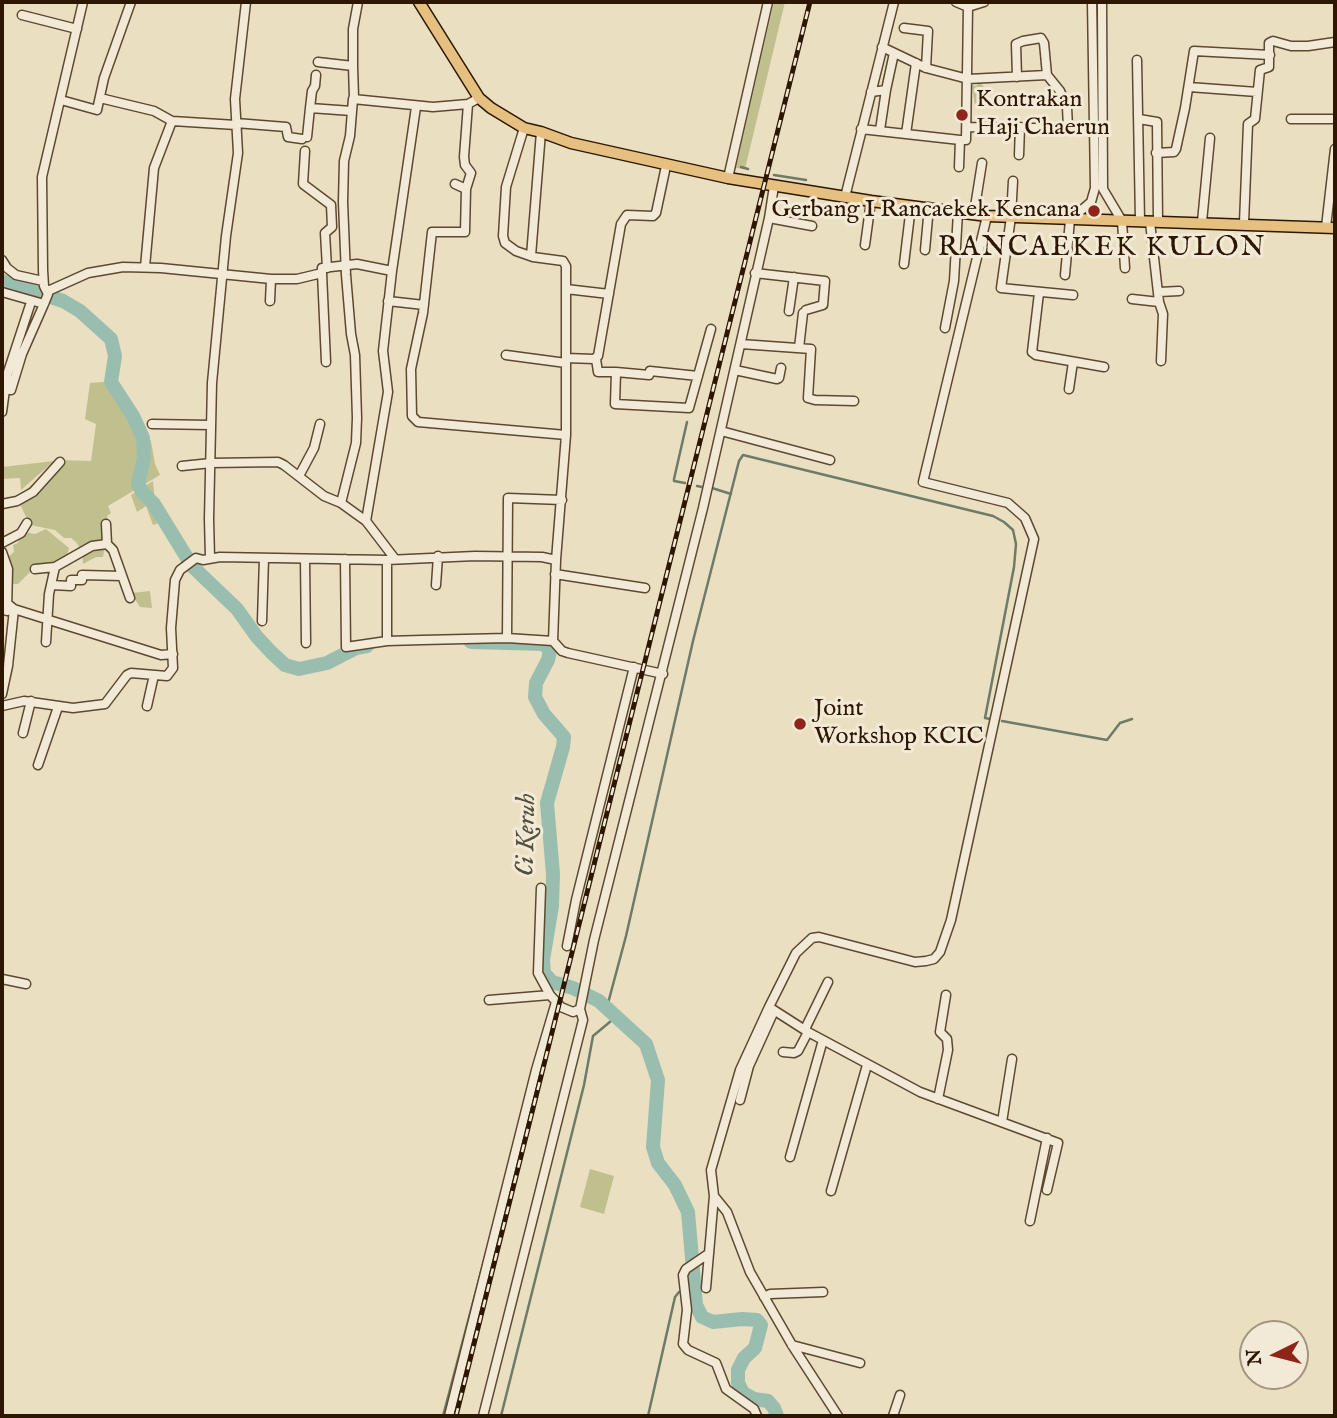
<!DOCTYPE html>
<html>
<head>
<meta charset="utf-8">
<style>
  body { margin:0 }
  #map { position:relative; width:1337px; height:1418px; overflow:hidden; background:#ebdfc2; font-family:"IM FELL English",serif }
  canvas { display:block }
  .frame { position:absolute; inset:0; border:4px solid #2d1700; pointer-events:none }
  .north { position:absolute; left:1239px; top:1320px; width:70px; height:70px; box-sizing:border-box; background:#f2ead7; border:2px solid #a39681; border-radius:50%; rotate:264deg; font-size:19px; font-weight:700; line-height:28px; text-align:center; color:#2d1700 }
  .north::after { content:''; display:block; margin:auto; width:24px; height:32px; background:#8f2418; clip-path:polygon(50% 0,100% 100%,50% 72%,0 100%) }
</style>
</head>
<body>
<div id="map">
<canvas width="1337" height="1418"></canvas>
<div class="frame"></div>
<div class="north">N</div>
</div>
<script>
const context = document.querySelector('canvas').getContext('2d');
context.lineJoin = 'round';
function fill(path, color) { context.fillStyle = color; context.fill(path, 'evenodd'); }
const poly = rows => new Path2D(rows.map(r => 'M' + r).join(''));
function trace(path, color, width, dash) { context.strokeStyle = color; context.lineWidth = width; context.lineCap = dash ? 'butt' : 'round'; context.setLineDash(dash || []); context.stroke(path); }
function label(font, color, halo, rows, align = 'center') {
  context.font = font + ' "IM FELL English",serif'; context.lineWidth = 6; context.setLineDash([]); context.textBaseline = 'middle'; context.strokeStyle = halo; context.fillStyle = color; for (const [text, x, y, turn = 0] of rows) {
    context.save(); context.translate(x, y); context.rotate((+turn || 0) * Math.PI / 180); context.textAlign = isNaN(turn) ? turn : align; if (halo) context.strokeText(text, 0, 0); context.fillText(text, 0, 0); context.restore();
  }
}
const green = poly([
  [774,2,785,2,745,169,736,168],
  [980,82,986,90,987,99,983,99,983,106,975,107,972,85,976,86],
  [117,381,137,424,151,441,155,464,160,475,108,506,111,513,107,516,110,544,105,547,103,557,96,557,83,564,82,551,76,542,71,538,64,538,55,530,30,525,17,498,59,460,91,461,96,424,85,419,90,383],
  [54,461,21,490,20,478,2,479,2,467],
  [153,481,157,524,153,525,146,506,137,512,131,495],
  [46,529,69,548,67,555,51,565,34,568,18,584,13,584,8,557,14,552,13,545,18,543,19,535,24,532,35,534],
  [150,591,152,608,140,607,131,593],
  [590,1169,614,1176,604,1214,580,1207]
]);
const stream = poly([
  [741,167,748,169],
  [774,175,806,180],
  [685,483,674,481,674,479,687,422],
  [697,486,702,487],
  [712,488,731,494],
  [1002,721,1107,740,1120,723,1132,719],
  [607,1007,626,936,693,641,739,461,743,455,993,516,1004,522,1013,530,1016,544,1014,567,985,718,990,719],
  [689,1289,694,1288],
  [443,1416,490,1238],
  [501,1416,584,1085,593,1036,617,1016],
  [648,1416,675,1297,679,1292]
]);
const river = poly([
  [2,281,63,301,80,311,111,339,115,356,111,382,133,416,143,438,144,458,138,484,143,493,154,504,192,566,237,609,257,637,272,653,285,665,299,669,327,663,356,648,367,646],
  [471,642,544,644,550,651,548,660,536,683,535,697,544,714,564,737,563,747,547,803,553,874,552,906,543,960,544,973,552,982,573,988,599,1001,646,1044,658,1080,653,1147,658,1163,675,1185,688,1212,696,1305,702,1317,713,1322,742,1319,757,1320,761,1325,755,1348,744,1358,738,1370,738,1383,743,1393,754,1399,768,1401,774,1408,777,1416]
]);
const minor = poly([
  [956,2,968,7,984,2],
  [1102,2,1103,189,1122,221,1125,268],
  [22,15,77,29],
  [904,28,928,31,926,68],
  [882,47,926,68,968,79,1047,75],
  [1137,60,1140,221],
  [318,62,353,66,353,29,358,2],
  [353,66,354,98],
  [316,75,315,86,312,91,310,108,352,111],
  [1017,77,1016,44,1023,41,1041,38,1044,43,1047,75,1060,91,1067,107,1068,128],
  [1189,87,1257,92],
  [871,92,886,90,894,53],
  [100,98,154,111,172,121],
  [61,100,97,110,104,78,131,2],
  [468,104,464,157,465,165,471,173,466,189,465,232,432,232,423,313,411,369,412,416,418,422,566,435],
  [1139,119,1157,122,1158,222],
  [1291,119,1335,119],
  [236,123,286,127,288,137,302,139],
  [967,127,1094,129],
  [524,128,506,187,503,236,505,243,516,251,533,257,563,261,566,266,566,435,556,560,553,641,562,651,568,653,663,674],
  [861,129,960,140],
  [880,130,886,90],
  [906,134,916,63],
  [307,137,310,108],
  [305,151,303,184,331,205,332,227,325,233,327,268],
  [1156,153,1174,152,1176,149,1185,108,1194,51,1270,55],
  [1019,155,1020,127],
  [959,167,960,140,966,140,968,7],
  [728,178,768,2],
  [1013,181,1011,217,1001,288,1073,295],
  [455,184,466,189],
  [845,197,894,2],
  [974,213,982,163],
  [987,216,923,482,1008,503,1025,518,1034,539,951,920,940,952,934,959,926,961,915,962,819,937,812,938,796,953,769,1007,808,1032,920,1092,1058,1143,1047,1190],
  [769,218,812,226],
  [1150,222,1159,302,1163,314,1161,361],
  [1202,222,1210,138],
  [1244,223,1248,124,1255,119,1260,70,1269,67,1269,43,1273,41,1291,46,1308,46,1335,42],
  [1326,227,1335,149],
  [865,245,871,201],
  [925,250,929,207],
  [531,256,541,132],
  [2,260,7,268,16,275,43,281],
  [904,264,911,206],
  [145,267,154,168,172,121,236,125],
  [322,273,326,362],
  [755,273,825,281,823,305,806,310],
  [1065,275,1070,220,1091,202,1095,188,1092,2],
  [566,289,609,294],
  [48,291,88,273,123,267,161,268,271,279,297,279,322,273,322,268,357,264,392,271],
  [2,292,44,304,48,294,44,286,43,270,42,177,83,2],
  [1159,292,1179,291],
  [1039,293,1032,352,1036,355,1104,367],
  [1132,299,1159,302],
  [270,301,271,279],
  [388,301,424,305],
  [789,311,794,277],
  [945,328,954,281,958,212],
  [741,344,811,349,808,398,815,400,854,401],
  [799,348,803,313],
  [506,355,566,363],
  [566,358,594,359,598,356,621,224,627,215,653,216,656,213,666,166],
  [596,359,598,372,616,372,615,404,689,408,711,329],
  [735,370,777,379,779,378,781,368],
  [616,372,649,375,650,371,698,376],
  [1069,389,1073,362],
  [5,390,11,390,22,354,44,304],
  [2,412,7,375,31,302],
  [152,424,210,425],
  [721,431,830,460],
  [182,466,211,463,278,462,284,465,324,496,341,503,366,521,395,559],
  [299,476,314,448,320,424],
  [341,503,356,443,357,418,355,355,351,334,346,275,343,202,344,161,350,136,353,99,433,107,468,104,479,98],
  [2,504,17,501,33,492,60,462],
  [366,521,388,392,383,351,392,271,416,107],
  [106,524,107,544],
  [2,543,21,533,27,523],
  [2,552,8,569,7,611],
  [210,558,209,519,212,383,226,236,238,153,235,99,246,2],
  [305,559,306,643],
  [345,559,346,647,387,641,422,640,507,638,553,641],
  [387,560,387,641],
  [35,569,55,567,92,546,107,544,113,550,130,598],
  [555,574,645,588],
  [51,585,71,586,71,580,82,580,82,575,122,576],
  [436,585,438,556],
  [2,604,8,604,14,609,161,655,173,654],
  [262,621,264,558],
  [507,638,508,498,562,500],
  [46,642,49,594,55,567],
  [2,694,8,666,14,609],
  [2,706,24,701,73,708,105,704,127,675,131,673,167,676,173,668,171,628,175,580,180,570,196,558,203,560,220,557,387,560,475,556,542,557,556,560],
  [147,706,154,675],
  [23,733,31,701],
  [38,765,58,707],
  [541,888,538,973,550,995],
  [567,946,576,900,634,667],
  [2,979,26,984],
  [489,1000,550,995,561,1007,573,1012,580,1009,594,940,703,508,769,218,774,186],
  [805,1029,828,982],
  [783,1052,794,1053,798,1051,808,1032],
  [938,1099,948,1050,947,1039,940,1032,946,995],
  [740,1100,749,1066,774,1011],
  [1002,1122,1012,1059],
  [790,1157,823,1040],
  [831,1191,867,1065],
  [714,1196,727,1212,750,1272,792,1345,838,1416],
  [1030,1221,1047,1138],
  [708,1254,686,1269,683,1275,687,1310,683,1344,688,1350,716,1363,726,1389,754,1409,757,1416],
  [706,1288,714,1196,711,1170,740,1070,769,1007],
  [764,1297,770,1294,823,1292],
  [792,1345,860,1363],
  [449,1416,536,1070,556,1002],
  [483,1416,583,1020,580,1009],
  [893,1416,900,1395]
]);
const major = poly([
  [419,2,479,98,491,108,524,128,541,132,571,143,728,178,871,201,987,216,1335,228]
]);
const rail = poly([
  [456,1416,810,2]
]);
const markers = [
  [962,115,7,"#8f2418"],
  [1094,211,7,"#8f2418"],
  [800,724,7,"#8f2418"]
];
const poiNames = [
  ["Kontrakan",976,101],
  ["Haji Chaerun",976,129],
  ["Gerbang I Rancaekek Kencana",1080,211,"right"],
  ["Joint",814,710],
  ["Workshop KCIC",814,738]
];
const waterNames = [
  ["Ci Keruh",528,835,-89]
];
const quarterNames = [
  ["RANCAEKEK KULON",1102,249]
];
fill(green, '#bfc08e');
trace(stream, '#6e7b69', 2.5);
trace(river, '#99bdaf', 14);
trace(minor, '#5c4930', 11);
trace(major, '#2d1700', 13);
trace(minor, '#f2ead7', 8);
trace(major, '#e6c081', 10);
trace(rail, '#2d1700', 5);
trace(rail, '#f2ead7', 2.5, [8]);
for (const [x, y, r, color] of markers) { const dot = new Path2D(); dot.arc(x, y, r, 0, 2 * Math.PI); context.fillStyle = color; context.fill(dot); trace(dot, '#f2ead7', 2.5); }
label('24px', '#2d1700', '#f2ead7', poiNames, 'left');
label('italic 26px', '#53513d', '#f2ead7', waterNames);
context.letterSpacing = '2px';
label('28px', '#2d1700', '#f2ead7', quarterNames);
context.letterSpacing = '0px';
</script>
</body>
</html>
